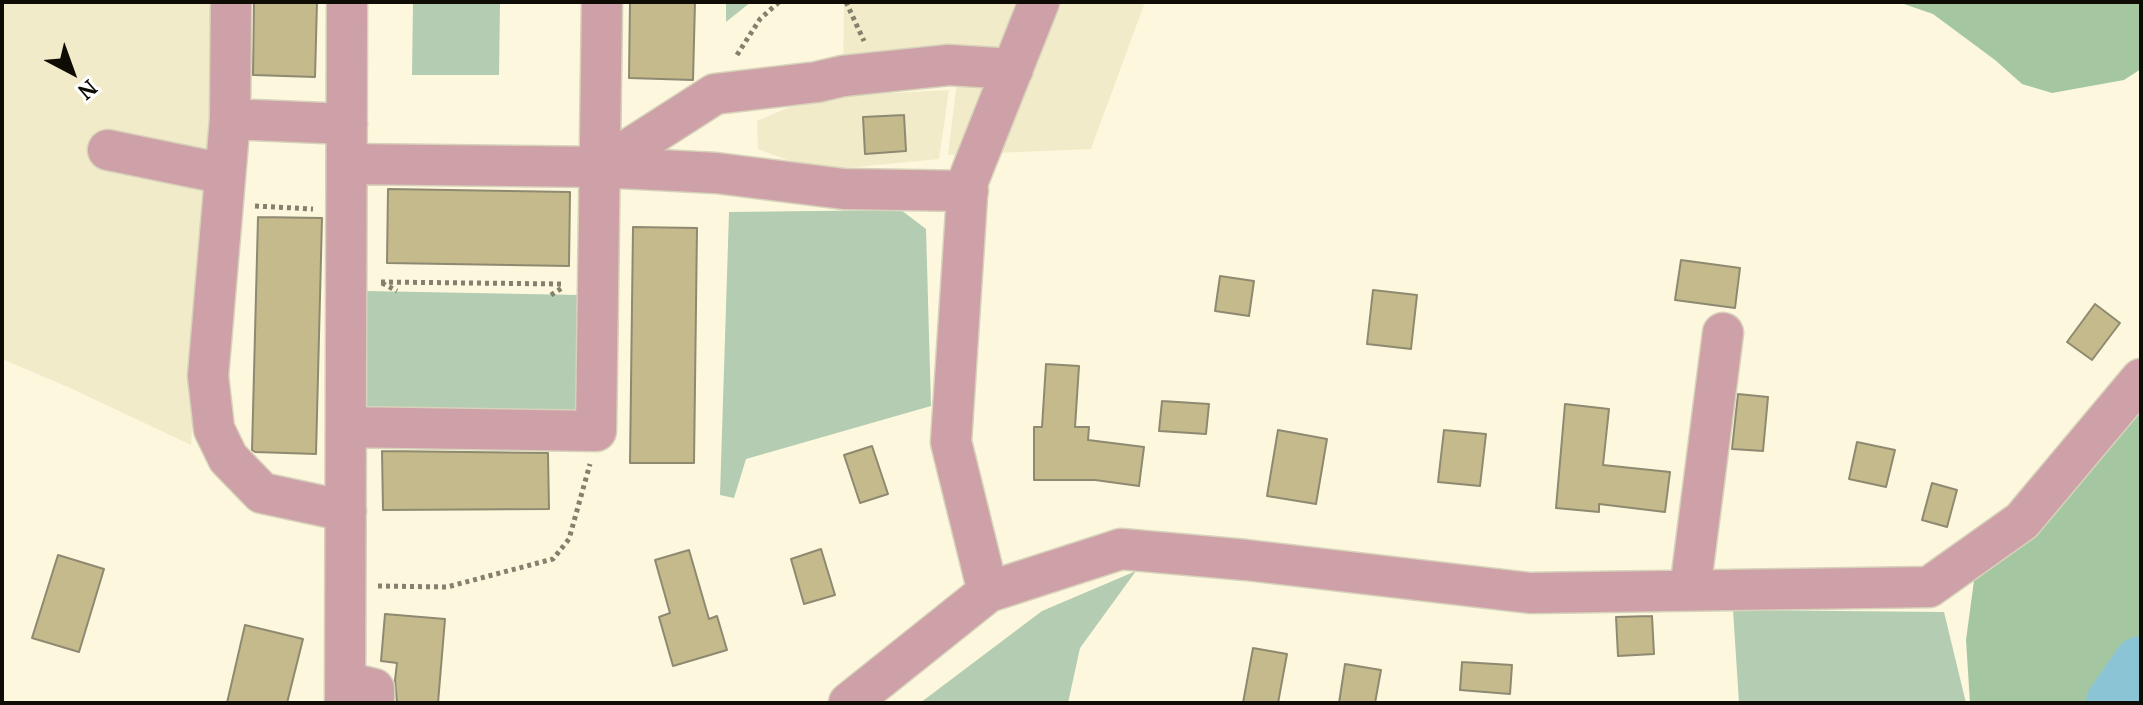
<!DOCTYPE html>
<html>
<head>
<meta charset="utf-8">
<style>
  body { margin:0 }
  #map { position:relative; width:2143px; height:705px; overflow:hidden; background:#fdf8dd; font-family:"PT Serif",serif }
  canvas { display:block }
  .frame { position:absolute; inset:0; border:4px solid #0e0c04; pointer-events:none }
  .north { position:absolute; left:32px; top:32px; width:80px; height:80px; -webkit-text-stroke:6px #fff; paint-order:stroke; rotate:139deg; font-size:22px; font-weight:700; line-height:32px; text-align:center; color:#0e0c04 }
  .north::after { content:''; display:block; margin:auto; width:28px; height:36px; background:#0e0c04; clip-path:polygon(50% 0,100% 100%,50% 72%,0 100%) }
</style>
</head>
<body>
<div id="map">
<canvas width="2143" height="705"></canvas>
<div class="frame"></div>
<div class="north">N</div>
</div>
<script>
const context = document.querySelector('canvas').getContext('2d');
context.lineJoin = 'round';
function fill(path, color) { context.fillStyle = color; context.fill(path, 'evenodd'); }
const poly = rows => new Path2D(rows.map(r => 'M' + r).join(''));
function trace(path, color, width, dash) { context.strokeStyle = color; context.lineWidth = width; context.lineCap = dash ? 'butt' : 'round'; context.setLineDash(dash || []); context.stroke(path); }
const built = poly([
  [2,2,216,2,214,136,191,445,68,387,2,359],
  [844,2,1145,2,1091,149,948,155,957,81,843,88],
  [949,90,939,159,816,171,758,149,757,121,813,97]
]);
const green = poly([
  [413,2,500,2,499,75,412,75],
  [726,2,751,2,726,22],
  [901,210,926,229,931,406,746,459,734,498,720,495,729,212],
  [366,291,580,295,577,413,363,408],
  [1136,571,1080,648,1068,703,920,703,1042,611],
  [1733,610,1944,612,1966,703,1739,703]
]);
const forest = poly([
  [1898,2,2141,2,2141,69,2124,80,2052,93,2022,84,1995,60,1933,14],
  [2141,406,2141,703,1970,703,1966,640,1975,573,2094,466]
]);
const river = poly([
  [2114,703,2141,664]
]);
const building = poly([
  [254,2,317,2,315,77,253,75,254,2],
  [630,2,695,2,693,80,629,78,630,2],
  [904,115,906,151,865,154,863,117,904,115],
  [388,189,570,192,569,266,387,263,388,189],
  [258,217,322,218,316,454,255,452,252,450,258,217],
  [633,227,697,228,694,463,630,463,633,227],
  [1681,260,1740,268,1735,308,1675,300,1681,260],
  [1220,276,1254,281,1249,316,1215,311,1220,276],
  [1373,290,1417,295,1411,349,1367,344,1373,290],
  [2095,304,2120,323,2092,360,2067,342,2095,304],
  [1046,364,1079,366,1075,427,1089,427,1088,440,1144,447,1139,486,1095,480,1034,480,1034,427,1042,427,1046,364],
  [1738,394,1768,397,1763,451,1732,449,1738,394],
  [1162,401,1209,404,1206,434,1159,431,1162,401],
  [1565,404,1609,409,1603,465,1670,472,1665,512,1599,504,1599,512,1556,508,1565,404],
  [1278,430,1327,439,1316,504,1267,496,1278,430],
  [1444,430,1486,434,1480,486,1438,482,1444,430],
  [1857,442,1895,450,1886,487,1849,479,1857,442],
  [872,446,888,494,860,503,844,455,872,446],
  [382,451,548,453,549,509,383,510,382,451],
  [1932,483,1957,490,1947,527,1922,520,1932,483],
  [821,549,835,595,804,604,791,559,821,549],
  [689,550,709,619,717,616,727,650,673,666,659,617,670,613,655,560,689,550],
  [58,555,104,569,79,652,32,638,58,555],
  [385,614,445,619,438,703,397,703,395,680,397,663,381,661,385,614],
  [1652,616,1654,654,1618,656,1616,617,1652,616],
  [245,625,303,639,287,703,227,703,245,625],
  [1253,648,1287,654,1278,703,1243,703,1253,648],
  [1462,662,1512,665,1510,694,1460,690,1462,662],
  [1345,664,1381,670,1375,703,1339,703,1345,664]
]);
const path = poly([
  [846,2,864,41],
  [737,55,760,19,779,2],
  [255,206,313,209],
  [381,282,563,284],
  [382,283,397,291],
  [551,295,562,288],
  [378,586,447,587,553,559,569,539,590,464]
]);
const minor = poly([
  [231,2,230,119,208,376,214,429,228,458,262,493,346,511],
  [230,119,347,124],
  [108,150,225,174],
  [347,164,601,167,716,173,844,189,968,191],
  [601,167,715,94,817,82,843,76,949,65,1013,69],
  [346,427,596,431,602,2],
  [1690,590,1723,333],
  [988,592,951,442,968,181,1039,2],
  [345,682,374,689,374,703],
  [345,703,347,2],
  [849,703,988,592,1121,549,1246,560,1530,593,1929,587,2022,521,2141,379]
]);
fill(built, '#f2ebca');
fill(green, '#b3ccb2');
fill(forest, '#a4c7a2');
trace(river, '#8bc5d5', 56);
fill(building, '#c4ba8c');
trace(building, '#8e8971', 2);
trace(minor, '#d7d2ba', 43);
trace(path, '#83806e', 5, [4, 4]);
trace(minor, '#cea0a7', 40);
</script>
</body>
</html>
